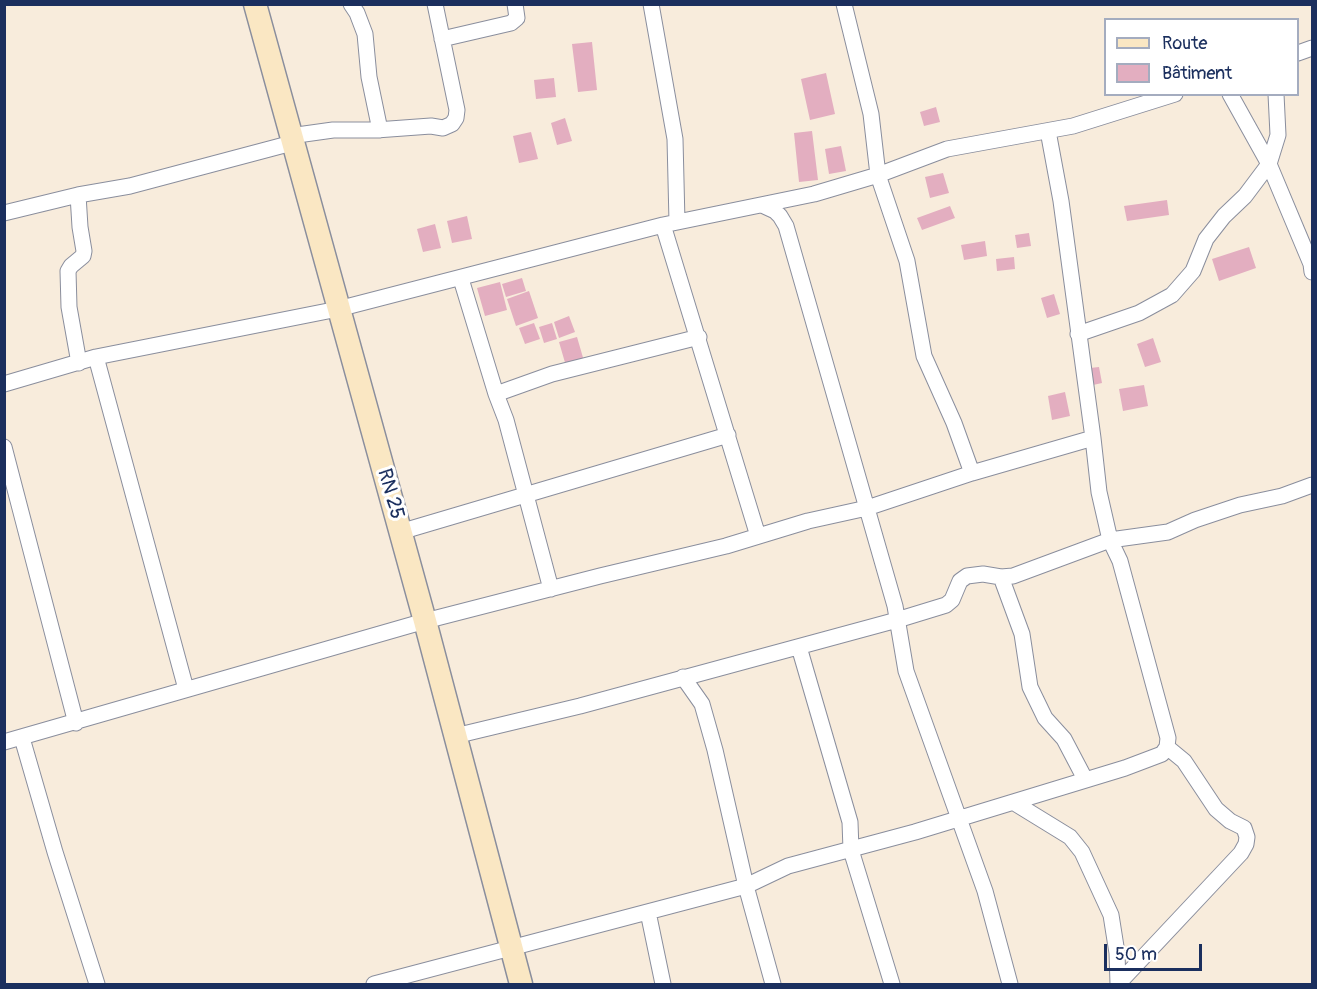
<!DOCTYPE html>
<html>
<head>
<meta charset="utf-8">
<style>
  body { margin:0 }
  #map { position:relative; width:1317px; height:989px; overflow:hidden; background:#f8ecdc; font-family:Pangolin,sans-serif }
  canvas { display:block }
  .frame { position:absolute; inset:0; border:6px solid #1b2f5e; pointer-events:none }
  .legend { position:absolute; left:1104px; top:18px; width:195px; height:78px; box-sizing:border-box; background:#fff; border:2px solid #a4acbf; margin:0; padding:8px 10px; list-style:none; font-size:18px; color:#1b2f5e }
  .legend li { display:flex; align-items:center; gap:12px; height:30px }
  .legend b { width:30px; border:2px solid #a4acbf }
  .scale { position:absolute; left:1104px; top:944px; width:98px; height:27px; box-sizing:border-box; border:3px solid #1b2f5e; border-top:0; padding-left:8px; font-size:18px; line-height:21px; white-space:nowrap; color:#1b2f5e; -webkit-text-stroke:4px #fff; paint-order:stroke }
</style>
</head>
<body>
<div id="map">
<canvas width="1317" height="989"></canvas>
<div class="frame"></div>
<ul class="legend">
<li><b style="height:8px;background:#fae7c3"></b>Route</li>
<li><b style="height:16px;background:#e3aec0"></b>Bâtiment</li>
</ul>
<div class="scale">50 m</div>
</div>
<script>
const context = document.querySelector('canvas').getContext('2d');
context.lineJoin = 'round';
function fill(path, color) { context.fillStyle = color; context.fill(path, 'evenodd'); }
const poly = rows => new Path2D(rows.map(r => 'M' + r).join(''));
function trace(path, color, width, dash) { context.strokeStyle = color; context.lineWidth = width; context.lineCap = dash ? 'butt' : 'round'; context.setLineDash(dash || []); context.stroke(path); }
function label(font, color, halo, rows, align = 'center') {
  context.font = font + ' Pangolin,sans-serif'; context.lineWidth = 6; context.setLineDash([]); context.textBaseline = 'middle'; context.strokeStyle = halo; context.fillStyle = color; for (const [text, x, y, turn = 0] of rows) {
    context.save(); context.translate(x, y); context.rotate((+turn || 0) * Math.PI / 180); context.textAlign = isNaN(turn) ? turn : align; if (halo) context.strokeText(text, 0, 0); context.fillText(text, 0, 0); context.restore();
  }
}
const building = poly([
  [592,42,597,90,578,92,572,44],
  [826,73,835,114,810,120,801,79],
  [554,78,556,97,536,99,534,80],
  [936,107,940,122,924,126,920,112],
  [565,118,572,141,557,145,551,123],
  [812,131,818,180,799,182,794,133],
  [531,132,538,159,519,163,513,136],
  [841,146,846,171,829,174,825,149],
  [943,173,949,193,930,198,925,177],
  [1167,200,1169,215,1127,221,1124,206],
  [950,206,955,218,922,230,917,218],
  [467,216,472,239,452,243,447,221],
  [435,224,441,248,423,252,417,229],
  [1029,233,1031,246,1017,248,1015,235],
  [985,241,987,256,964,260,961,245],
  [1249,247,1256,268,1219,281,1212,259],
  [1014,257,1015,269,997,271,996,259],
  [522,278,526,291,506,297,502,284],
  [500,282,507,310,485,316,477,288],
  [529,291,538,318,516,326,507,299],
  [1054,294,1060,314,1047,318,1041,298],
  [569,316,575,332,559,338,554,322],
  [534,323,540,339,525,344,519,328],
  [552,323,557,339,544,343,539,327],
  [577,337,584,361,566,366,559,342],
  [1153,338,1161,362,1145,367,1137,344],
  [1099,367,1102,383,1093,385,1090,368],
  [1144,385,1148,406,1123,411,1119,389],
  [1065,392,1070,416,1052,420,1048,396]
]);
const minor = poly([
  [351,4,357,13,365,34,369,77,380,130],
  [651,4,675,139,677,222],
  [844,4,871,114,878,175,907,261,924,356,954,423,972,473],
  [442,39,511,23,517,18,515,4],
  [1298,53,1312,48],
  [1230,94,1269,164,1311,264,1312,272],
  [290,136,333,130,376,130,431,126,443,128,452,124,456,118,457,110,435,4],
  [78,195,80,227,84,251,83,256,71,266,68,271,69,307,79,363],
  [762,205,775,211,780,216,786,226,895,606,906,671,985,891,1010,984],
  [4,213,78,195,130,186,292,143],
  [663,225,758,536],
  [461,279,496,394,506,420,551,589],
  [1078,334,1139,313,1172,295,1193,271,1206,239,1224,216,1245,196,1269,164,1278,135,1276,94],
  [96,357,186,689],
  [4,384,96,357,338,309,663,225,814,194,878,175,947,149,1073,126,1175,94],
  [496,394,552,374,699,337],
  [4,447,76,723],
  [400,532,728,435],
  [1001,577,1022,634,1030,687,1045,718,1064,739,1085,779],
  [799,647,850,822,851,850,892,984],
  [683,677,702,704,715,750,746,886,773,984],
  [455,736,580,706,897,620,946,605,952,600,960,581,967,576,983,574,1001,577,1013,576,1110,540,1168,532,1195,520,1240,505,1282,496,1312,485],
  [22,738,55,852,97,984],
  [4,742,425,621,600,576,726,546,808,521,867,508,972,473,1093,438,1061,201,1048,131],
  [1013,802,1070,837,1082,852,1111,915,1117,953,1118,984],
  [648,912,663,984],
  [374,984,746,886,788,866,915,832,1125,768,1162,754,1167,747,1168,738,1120,561,1110,540,1099,492,1093,438],
  [1118,984,1241,853,1246,844,1247,837,1244,828,1230,821,1216,809,1184,761,1167,747]
]);
const secondary = poly([
  [255,4,425,621,521,984]
]);
const streetNames = [
  ["RN 25",390,494,74]
];
fill(building, '#e3aec0');
trace(minor, '#8a8e9d', 17);
trace(secondary, '#8a8e9d', 25);
trace(minor, '#fff', 15);
trace(secondary, '#fae7c3', 22);
label('20px', '#1b2f5e', '#fff', streetNames);
</script>
</body>
</html>
